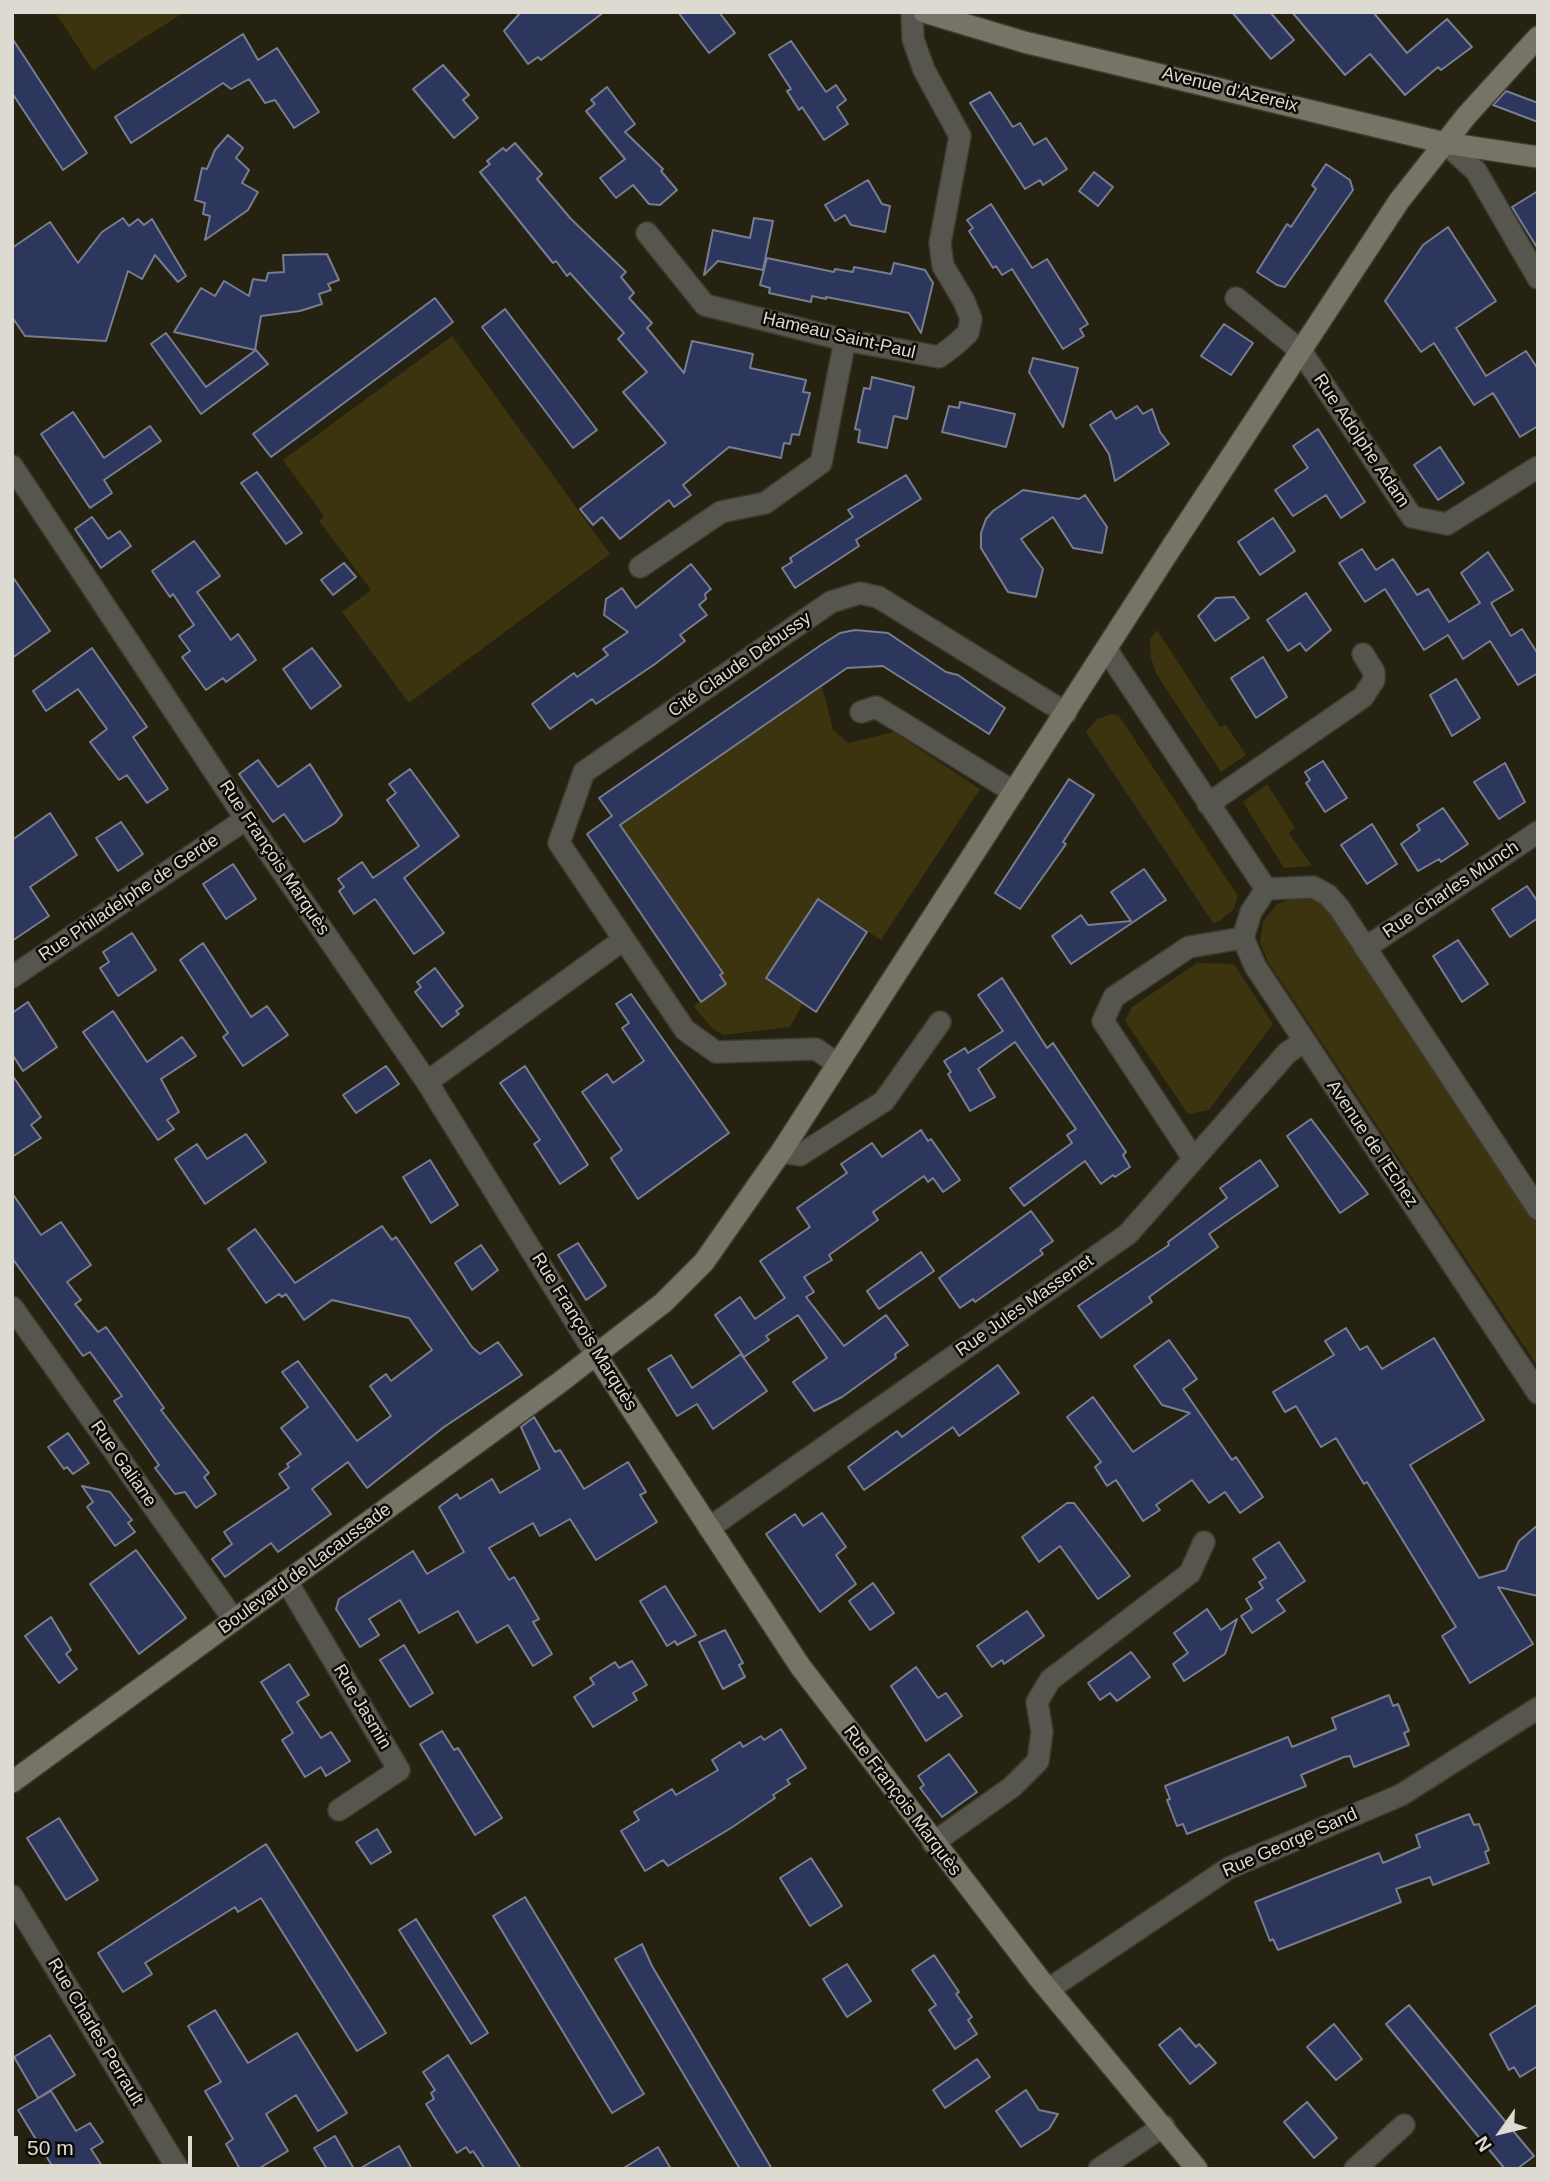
<!DOCTYPE html>
<html>
<head>
<meta charset="utf-8">
<style>
  body { margin:0 }
  #map { position:relative; width:1550px; height:2181px; overflow:hidden; background:#252212; font-family:Arial,sans-serif }
  canvas { display:block }
  .frame { position:absolute; inset:0; border:14px solid #dddbd1; pointer-events:none }
  .north { position:absolute; left:1466px; top:2097px; width:70px; height:70px; -webkit-text-stroke:5px #0d0b05; paint-order:stroke; rotate:236deg; font-size:19px; font-weight:700; line-height:28px; text-align:center; color:#dddbd1 }
  .north::after { content:''; display:block; margin:auto; width:24px; height:32px; background:#dddbd1; clip-path:polygon(50% 0,100% 100%,50% 72%,0 100%) }
  .scale { position:absolute; left:14px; top:2136px; width:178px; height:32px; box-sizing:border-box; border:4px solid #dddbd1; border-top:0; padding-left:9px; font-size:21px; line-height:24px; white-space:nowrap; color:#dddbd1; -webkit-text-stroke:5px #0d0b05; paint-order:stroke }
</style>
</head>
<body>
<div id="map">
<canvas width="1550" height="2181"></canvas>
<div class="frame"></div>
<div class="north">N</div>
<div class="scale">50 m</div>
</div>
<script>
const context = document.querySelector('canvas').getContext('2d');
context.lineJoin = 'round';
function fill(path, color) { context.fillStyle = color; context.fill(path, 'evenodd'); }
const poly = rows => new Path2D(rows.map(r => 'M' + r).join(''));
function trace(path, color, width, dash) { context.strokeStyle = color; context.lineWidth = width; context.lineCap = dash ? 'butt' : 'round'; context.setLineDash(dash || []); context.stroke(path); }
function label(font, color, halo, rows, align = 'center') {
  context.font = font + ' Arial,sans-serif'; context.lineWidth = 5; context.setLineDash([]); context.textBaseline = 'middle'; context.strokeStyle = halo; context.fillStyle = color; for (const [text, x, y, turn = 0] of rows) {
    context.save(); context.translate(x, y); context.rotate((+turn || 0) * Math.PI / 180); context.textAlign = isNaN(turn) ? turn : align; if (halo) context.strokeText(text, 0, 0); context.fillText(text, 0, 0); context.restore();
  }
}
const green = poly([
  [55,12,185,12,93,70],
  [452,336,610,554,409,703,342,612,371,590,319,521,324,516,283,460],
  [1157,630,1220,727,1226,725,1246,755,1221,772,1157,675,1151,658,1150,639],
  [822,686,833,730,848,743,894,732,980,789,881,940,817,899,801,923,804,926,766,978,803,1003,790,1027,724,1035,713,1029,693,1006,726,985,720,975,722,973,619,825,792,703,794,705],
  [1112,714,1119,716,1238,896,1233,910,1219,921,1213,923,1086,732,1097,719],
  [1267,784,1295,828,1289,833,1312,866,1284,868,1243,802],
  [1298,897,1319,902,1335,916,1538,1225,1538,1367,1268,962,1260,942,1263,921,1277,904],
  [1197,963,1234,964,1273,1024,1209,1110,1188,1114,1125,1021,1132,1007]
]);
const building = poly([
  [521,12,604,12,541,60,538,57,528,64,504,31,521,12],
  [678,12,719,12,735,33,709,53,678,12],
  [1232,12,1270,12,1294,40,1271,59,1232,12],
  [1292,12,1373,12,1407,53,1447,19,1472,47,1441,70,1438,67,1405,95,1370,54,1345,75,1292,12],
  [243,34,258,60,277,48,319,112,294,128,275,100,265,103,249,79,231,89,223,83,131,143,115,117,243,34],
  [12,38,87,153,63,170,12,93,12,38],
  [791,41,826,92,836,85,846,100,837,107,848,124,824,140,802,107,799,110,787,91,791,89,769,55,791,41],
  [443,65,469,95,463,100,478,118,454,138,413,89,443,65],
  [607,87,635,124,625,132,663,169,661,171,677,190,660,205,649,204,633,185,616,198,600,178,625,159,586,111,595,104,591,100,607,87],
  [1506,91,1538,103,1538,122,1493,105,1506,91],
  [990,92,1013,127,1020,123,1034,145,1046,138,1067,169,1043,185,1040,180,1025,189,970,103,990,92],
  [228,135,243,148,236,158,249,170,242,183,258,192,248,210,205,240,210,216,203,214,205,203,195,200,202,168,207,169,215,150,228,135],
  [515,143,542,174,537,179,571,219,626,272,621,277,634,293,629,298,652,323,647,328,684,373,692,341,753,354,750,368,806,380,803,392,810,393,799,435,792,434,790,444,784,443,781,458,729,447,683,485,691,495,674,507,669,500,620,539,602,517,593,525,580,509,666,443,623,392,647,372,618,339,624,333,570,273,567,276,556,261,553,263,480,172,490,164,487,161,503,148,506,151,515,143],
  [1326,164,1350,180,1353,190,1285,287,1277,285,1257,272,1287,224,1291,227,1316,189,1312,185,1326,164],
  [1094,172,1113,187,1098,206,1079,191,1094,172],
  [868,180,882,204,890,206,885,232,851,225,845,215,835,221,825,205,868,180],
  [1538,191,1538,249,1512,207,1538,191],
  [991,204,1032,268,1047,259,1088,324,1080,329,1084,336,1063,349,1012,269,1002,275,996,266,993,268,969,231,973,228,967,220,991,204],
  [123,218,129,226,138,219,144,225,152,219,186,276,178,282,155,255,142,279,128,271,106,341,25,336,12,317,12,248,50,222,78,263,102,232,123,218],
  [754,218,773,221,763,270,718,261,704,275,713,230,750,238,754,218],
  [1448,227,1496,301,1456,328,1486,376,1526,351,1538,369,1538,426,1520,437,1493,393,1474,405,1434,343,1421,352,1385,301,1423,245,1448,227],
  [327,254,339,280,328,284,331,290,319,294,322,304,300,311,261,316,255,350,174,332,201,288,215,296,224,281,249,296,253,279,266,281,268,273,284,272,283,255,327,254],
  [767,258,834,272,835,269,853,272,854,267,891,274,894,263,925,270,933,283,921,333,909,313,826,297,826,299,812,296,811,302,769,293,770,288,760,285,767,258],
  [435,298,453,322,271,457,253,434,435,298],
  [505,309,597,430,573,448,482,327,505,309],
  [1224,324,1253,343,1231,375,1201,356,1224,324],
  [166,333,206,387,256,350,268,364,201,414,151,344,166,333],
  [1033,358,1078,368,1063,427,1029,372,1033,358],
  [872,377,914,387,907,419,894,416,887,448,858,442,860,430,855,429,864,388,870,389,872,377],
  [960,402,1015,414,1006,447,942,432,949,406,959,408,960,402],
  [1137,406,1143,414,1152,409,1160,432,1169,444,1115,481,1109,454,1090,425,1111,411,1116,419,1137,406],
  [73,412,104,458,150,426,161,441,104,480,112,493,90,508,41,434,73,412],
  [1318,429,1365,502,1341,518,1326,495,1293,516,1275,490,1308,468,1293,446,1318,429],
  [1440,447,1464,483,1438,500,1414,465,1440,447],
  [257,472,302,533,286,544,241,483,257,472],
  [906,475,921,499,856,540,859,546,795,588,782,568,792,562,790,558,853,517,848,510,906,475],
  [1023,490,1079,499,1085,495,1107,527,1102,553,1073,548,1053,517,1021,539,1043,569,1036,597,1008,592,981,548,981,533,986,519,993,511,1023,490],
  [92,517,108,539,120,531,131,546,101,568,75,529,92,517],
  [1273,518,1295,551,1260,575,1238,542,1273,518],
  [194,541,220,576,197,592,231,640,238,634,256,660,226,682,223,678,206,690,182,657,190,651,179,636,194,625,173,594,170,597,152,571,194,541],
  [1362,549,1376,570,1393,559,1417,595,1428,589,1449,622,1480,603,1461,573,1488,552,1513,590,1491,603,1511,636,1522,629,1538,654,1538,673,1518,685,1490,641,1463,659,1448,635,1424,650,1385,589,1365,602,1339,563,1362,549],
  [344,563,356,577,333,595,321,580,344,563],
  [691,564,711,589,705,594,706,599,699,605,707,615,680,635,685,641,655,664,596,704,592,699,550,729,532,704,574,673,577,677,608,655,603,649,628,632,604,615,606,599,622,588,636,608,691,564],
  [12,576,50,631,12,658,12,576],
  [1306,593,1331,630,1306,651,1300,643,1288,651,1267,620,1306,593],
  [1234,597,1249,618,1215,641,1198,616,1216,598,1234,597],
  [855,630,888,633,946,672,958,675,1005,708,989,734,883,666,847,668,620,825,723,973,720,975,726,984,701,1002,587,834,612,816,599,798,821,645,840,633,855,630],
  [92,648,147,727,133,737,168,789,147,803,127,775,119,780,90,742,107,729,78,689,46,711,33,691,92,648],
  [312,648,341,686,311,709,283,669,312,648],
  [1263,657,1287,697,1256,718,1231,678,1263,657],
  [1456,679,1480,718,1452,736,1430,695,1456,679],
  [258,760,278,787,310,764,342,815,335,823,304,842,284,814,273,822,239,774,258,760],
  [1323,761,1347,798,1325,812,1306,783,1310,780,1305,772,1323,761],
  [1505,763,1525,802,1499,819,1474,782,1505,763],
  [410,769,459,836,404,878,444,933,414,954,375,899,354,914,339,891,344,887,338,879,362,862,373,878,419,846,387,800,396,793,389,784,410,769],
  [1069,779,1094,795,1063,842,1066,844,1020,909,995,893,1069,779],
  [1443,808,1468,844,1441,862,1439,859,1418,871,1401,844,1420,830,1417,825,1443,808],
  [50,813,77,855,30,887,49,916,12,941,12,840,50,813],
  [121,822,143,854,118,871,96,838,121,822],
  [1372,824,1397,864,1367,884,1341,845,1372,824],
  [233,864,256,899,226,919,203,884,233,864],
  [1144,869,1166,900,1071,964,1052,936,1081,915,1088,925,1131,921,1111,892,1144,869],
  [1527,886,1538,902,1538,918,1510,937,1492,909,1527,886],
  [818,899,867,932,816,1012,766,978,818,899],
  [132,933,156,970,118,996,100,968,109,962,103,952,132,933],
  [1458,940,1488,984,1462,1002,1433,956,1458,940],
  [203,943,251,1017,267,1006,288,1035,243,1066,223,1037,228,1033,180,960,203,943],
  [435,968,463,1006,456,1011,459,1014,442,1027,415,992,421,987,417,982,435,968],
  [1002,978,1047,1048,1053,1043,1126,1152,1123,1155,1130,1167,1115,1177,1113,1175,1101,1184,1085,1161,1024,1206,1010,1188,1072,1143,1067,1135,1076,1129,1015,1042,978,1069,995,1097,970,1111,948,1074,951,1072,944,1061,965,1048,968,1053,1003,1031,978,995,1002,978],
  [631,994,729,1133,638,1199,611,1158,622,1150,582,1092,607,1074,613,1083,644,1061,622,1028,629,1023,616,1004,631,994],
  [28,1002,57,1047,23,1071,12,1054,12,1013,28,1002],
  [113,1011,147,1062,182,1037,196,1056,161,1079,179,1112,167,1120,174,1129,158,1140,83,1032,113,1011],
  [386,1066,399,1084,356,1113,343,1095,386,1066],
  [525,1066,588,1165,560,1184,534,1144,540,1140,500,1083,525,1066],
  [12,1075,41,1117,31,1125,41,1138,12,1157,12,1075],
  [1311,1119,1368,1194,1340,1213,1287,1136,1311,1119],
  [921,1130,928,1141,931,1139,960,1180,943,1192,933,1178,928,1182,924,1176,873,1212,878,1220,829,1255,832,1260,804,1277,814,1292,806,1297,844,1346,886,1315,908,1345,895,1354,896,1358,842,1397,814,1411,793,1382,827,1358,798,1315,766,1336,769,1340,744,1357,715,1315,740,1297,755,1319,785,1298,760,1261,810,1227,797,1208,847,1173,841,1164,872,1143,882,1157,921,1130],
  [246,1134,266,1162,205,1204,175,1159,197,1144,207,1159,246,1134],
  [430,1160,458,1205,431,1223,403,1177,430,1160],
  [1260,1160,1278,1186,1209,1234,1218,1247,1149,1297,1152,1302,1101,1338,1078,1306,1169,1245,1168,1242,1227,1198,1220,1188,1260,1160],
  [12,1193,41,1235,61,1222,91,1265,67,1282,81,1300,75,1304,98,1332,106,1327,164,1408,161,1410,209,1473,204,1477,216,1494,196,1508,185,1492,175,1494,155,1468,159,1465,114,1401,122,1396,90,1352,83,1356,12,1258,12,1193],
  [1031,1211,1053,1241,1040,1250,1043,1254,975,1302,973,1299,960,1308,939,1278,1031,1211],
  [382,1226,392,1240,396,1237,472,1347,480,1354,498,1342,522,1375,444,1427,367,1488,348,1462,312,1489,331,1514,278,1552,271,1543,225,1577,212,1559,232,1544,224,1532,289,1488,279,1474,289,1467,287,1464,301,1454,281,1428,308,1407,282,1372,298,1361,357,1441,391,1416,370,1386,386,1374,391,1381,432,1350,409,1318,332,1300,304,1320,286,1294,282,1297,279,1294,266,1303,228,1249,255,1229,295,1283,382,1226],
  [578,1243,606,1286,586,1300,558,1255,578,1243],
  [481,1245,498,1270,472,1290,455,1263,481,1245],
  [921,1252,934,1271,879,1309,867,1291,921,1252],
  [1346,1328,1360,1350,1367,1346,1382,1369,1434,1338,1484,1420,1410,1465,1479,1578,1506,1570,1519,1541,1538,1525,1538,1596,1498,1587,1533,1644,1470,1683,1442,1636,1456,1627,1367,1482,1364,1484,1336,1438,1321,1447,1296,1406,1285,1412,1273,1392,1334,1355,1325,1341,1346,1328],
  [1169,1340,1197,1379,1183,1389,1232,1460,1236,1457,1263,1497,1240,1513,1225,1492,1209,1503,1192,1480,1156,1505,1160,1510,1143,1521,1116,1480,1107,1486,1095,1467,1101,1462,1067,1417,1093,1397,1133,1452,1190,1413,1162,1405,1134,1366,1169,1340],
  [741,1354,767,1391,713,1429,697,1404,677,1416,648,1369,671,1355,692,1388,741,1354],
  [998,1365,1019,1393,959,1436,953,1427,864,1490,848,1467,897,1431,902,1437,998,1365],
  [534,1417,555,1452,560,1450,584,1489,628,1462,646,1492,640,1495,657,1522,596,1560,570,1519,540,1536,533,1523,489,1548,509,1580,514,1577,539,1619,533,1622,552,1654,533,1666,508,1625,477,1643,458,1611,419,1633,400,1600,369,1619,379,1635,360,1647,336,1609,339,1599,413,1551,427,1574,464,1552,439,1507,457,1494,460,1499,492,1479,500,1493,540,1469,521,1427,534,1417],
  [68,1433,89,1463,73,1474,67,1467,64,1469,48,1447,68,1433],
  [82,1486,110,1492,132,1520,128,1523,135,1532,115,1546,87,1507,93,1502,82,1486],
  [1067,1503,1074,1503,1130,1576,1098,1599,1060,1546,1039,1562,1022,1537,1067,1503],
  [822,1513,846,1547,836,1555,856,1584,820,1612,766,1534,795,1514,803,1526,822,1513],
  [1279,1542,1305,1581,1277,1600,1285,1611,1252,1633,1241,1616,1252,1609,1246,1599,1263,1588,1259,1582,1266,1578,1253,1559,1279,1542],
  [136,1550,186,1618,139,1654,90,1584,136,1550],
  [873,1583,894,1613,870,1630,849,1601,873,1583],
  [665,1586,696,1635,677,1645,675,1641,667,1646,640,1601,665,1586],
  [1207,1609,1221,1630,1237,1619,1225,1654,1184,1681,1173,1664,1188,1653,1174,1633,1207,1609],
  [1027,1611,1044,1636,1004,1664,1002,1660,992,1667,977,1646,1027,1611],
  [51,1617,71,1650,66,1654,77,1669,59,1683,25,1636,51,1617],
  [725,1630,743,1663,739,1665,745,1677,723,1689,699,1642,725,1630],
  [404,1645,433,1693,410,1707,380,1660,404,1645],
  [1131,1652,1150,1677,1117,1701,1110,1693,1100,1700,1088,1683,1131,1652],
  [632,1661,647,1685,633,1693,637,1700,593,1727,574,1697,594,1684,590,1678,615,1662,619,1668,632,1661],
  [289,1664,309,1695,297,1702,321,1738,331,1732,350,1761,326,1776,321,1767,305,1777,282,1740,293,1733,261,1682,289,1664],
  [916,1667,938,1698,946,1693,962,1716,926,1741,891,1686,916,1667],
  [1389,1695,1393,1706,1398,1704,1409,1731,1404,1733,1409,1745,1354,1767,1350,1756,1344,1757,1301,1775,1306,1786,1187,1834,1183,1824,1177,1826,1167,1800,1170,1799,1165,1786,1288,1737,1292,1747,1336,1729,1332,1718,1389,1695],
  [781,1729,806,1768,787,1780,790,1784,773,1795,775,1798,731,1828,668,1866,663,1860,645,1871,621,1831,639,1820,634,1812,672,1789,676,1795,718,1770,712,1760,740,1742,743,1747,761,1736,764,1740,781,1729],
  [442,1731,454,1750,458,1748,502,1818,475,1835,420,1744,442,1731],
  [949,1754,977,1792,942,1817,920,1788,924,1785,918,1776,949,1754],
  [1469,1814,1474,1825,1479,1824,1489,1850,1485,1852,1489,1863,1433,1885,1430,1877,1396,1889,1401,1902,1278,1950,1273,1939,1270,1941,1255,1902,1379,1853,1383,1863,1420,1847,1416,1835,1469,1814],
  [59,1818,98,1880,66,1900,27,1838,59,1818],
  [377,1829,391,1852,371,1864,356,1842,377,1829],
  [266,1844,386,2033,357,2051,261,1898,238,1912,235,1907,145,1963,152,1974,123,1992,98,1953,266,1844],
  [811,1858,842,1906,810,1926,780,1878,811,1858],
  [525,1897,644,2094,612,2113,493,1916,525,1897],
  [416,1919,488,2033,471,2044,399,1930,416,1919],
  [642,1944,652,1966,772,2169,740,2169,615,1959,642,1944],
  [934,1955,959,1992,956,1994,972,2017,968,2020,977,2034,955,2049,929,2010,936,2005,912,1970,934,1955],
  [847,1964,871,2001,847,2017,823,1979,847,1964],
  [1538,2004,1538,2066,1520,2077,1514,2067,1509,2070,1490,2034,1538,2004],
  [1409,2005,1534,2156,1517,2169,1505,2169,1386,2024,1409,2005],
  [215,2010,248,2063,297,2033,347,2113,318,2131,296,2095,266,2114,288,2151,258,2169,240,2169,226,2144,233,2139,205,2091,221,2082,188,2026,215,2010],
  [1334,2024,1362,2059,1336,2080,1307,2047,1334,2024],
  [1180,2028,1196,2047,1199,2044,1216,2063,1190,2084,1159,2045,1180,2028],
  [50,2035,75,2075,38,2098,14,2057,50,2035],
  [448,2055,521,2169,485,2169,473,2151,470,2153,466,2147,457,2153,439,2125,426,2104,434,2099,431,2093,435,2090,423,2072,448,2055],
  [977,2059,990,2077,945,2108,933,2090,977,2059],
  [1026,2090,1039,2110,1058,2114,1049,2129,1021,2147,996,2111,1026,2090],
  [51,2091,76,2131,90,2123,103,2142,91,2149,104,2169,54,2169,18,2110,51,2091],
  [1307,2102,1337,2138,1314,2158,1284,2122,1307,2102],
  [335,2136,354,2169,327,2169,314,2148,335,2136],
  [399,2146,412,2169,359,2169,399,2146],
  [658,2147,671,2169,622,2169,658,2147]
]);
const street = poly([
  [1445,143,1476,171,1538,278],
  [647,233,705,305,845,340,939,357,955,345,968,333,971,319,964,301,943,266,940,243,960,136,924,70,913,39,912,12],
  [1236,298,1301,351,1412,517,1447,524,1538,467],
  [12,466,240,810,427,1082,596,1355],
  [640,567,721,512,765,503,821,463,845,340],
  [1106,649,1266,889],
  [861,712,876,707,1014,792],
  [1208,804,1363,697,1374,680,1374,672,1363,654],
  [1266,889,1251,912,1243,938,1255,966,1538,1393],
  [1266,889,1313,887,1328,895,1340,909,1538,1209],
  [1365,948,1538,832],
  [12,977,246,819],
  [836,1063,816,1049,716,1052,685,1030,559,843,584,772,831,602,860,593,878,597,1066,713],
  [427,1082,623,940],
  [781,1152,800,1155,884,1101,940,1022],
  [1193,1158,1103,1021,1114,997,1189,947,1243,938],
  [12,1307,234,1620],
  [709,1528,1128,1234,1287,1053,1303,1042],
  [287,1582,399,1770,339,1810],
  [933,1843,1012,1787,1038,1761,1042,1732,1037,1702,1050,1680,1190,1573,1204,1542],
  [12,1896,178,2169],
  [1049,1989,1229,1868,1401,1795,1538,1708],
  [1099,2169,1164,2126],
  [1355,2169,1404,2125]
]);
const secondary = poly([
  [924,12,1024,42,1445,143,1538,157],
  [596,1355,800,1666,1038,1977,1197,2169],
  [12,1782,559,1383,663,1303,704,1262,781,1152,1173,545,1399,201,1467,115,1538,37]
]);
const streetNames = [
  ["Avenue d'Azereix",1230,90,14],
  ["Hameau Saint-Paul",839,336,13],
  ["Rue Adolphe Adam",1361,441,56],
  ["Cité Claude Debussy",740,665,-35],
  ["Rue François Marquès",274,858,56],
  ["Rue Charles Munch",1451,890,-34],
  ["Rue Philadelphe de Gerde",129,898,-34],
  ["Avenue de l'Echez",1372,1144,56],
  ["Rue Jules Massenet",1025,1306,-35],
  ["Rue François Marquès",584,1332,58],
  ["Rue Galiane",123,1464,55],
  ["Boulevard de Lacaussade",305,1569,-36],
  ["Rue Jasmin",362,1707,59],
  ["Rue François Marquès",902,1801,53],
  ["Rue George Sand",1290,1843,-24],
  ["Rue Charles Perrault",95,2032,59]
];
fill(green, '#3c340e');
fill(building, '#2d365c');
trace(building, '#787d8f', 2);
trace(street, '#3f3c2d', 24);
trace(secondary, '#3f3c2d', 24);
trace(street, '#57564e', 21);
trace(secondary, '#767367', 21);
label('18px', '#dddbd1', '#0d0b05', streetNames);
</script>
</body>
</html>
